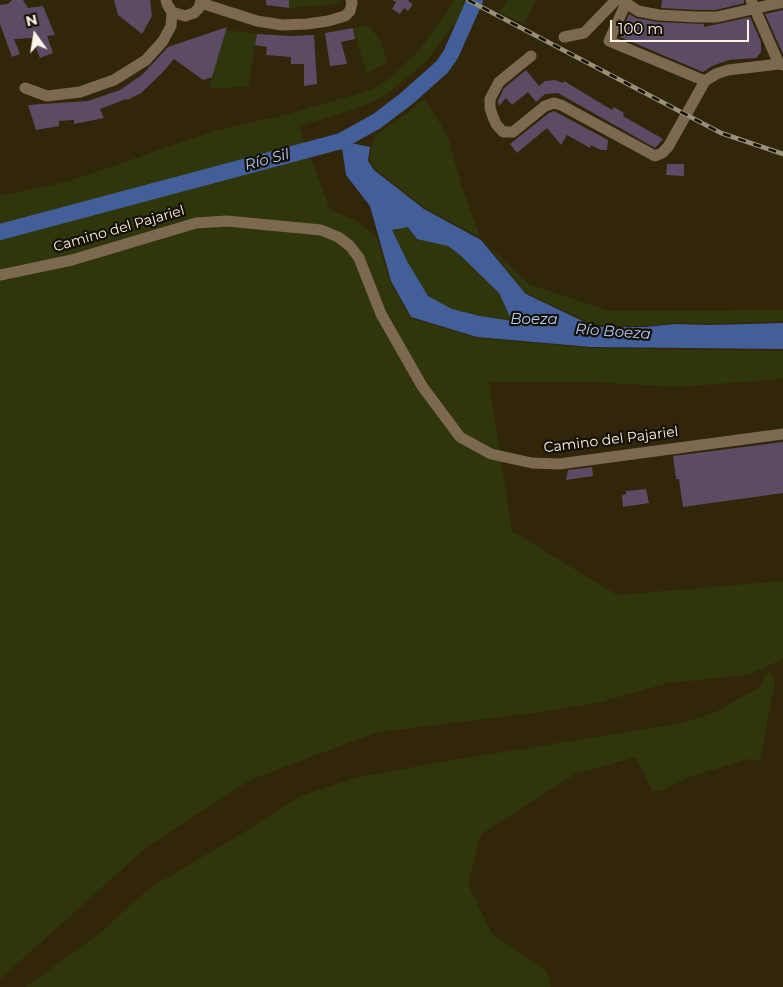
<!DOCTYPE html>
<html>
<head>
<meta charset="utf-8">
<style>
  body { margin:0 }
  #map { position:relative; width:783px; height:987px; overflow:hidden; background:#31260a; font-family:Montserrat,sans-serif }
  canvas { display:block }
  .north { position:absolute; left:10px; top:10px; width:50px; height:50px; -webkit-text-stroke:4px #141005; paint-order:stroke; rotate:347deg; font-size:14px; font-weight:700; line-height:20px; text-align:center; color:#fbf4e4 }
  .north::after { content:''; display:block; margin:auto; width:18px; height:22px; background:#fbf4e4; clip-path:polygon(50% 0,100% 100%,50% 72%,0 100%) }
  .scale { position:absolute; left:610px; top:20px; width:139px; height:22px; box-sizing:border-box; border:2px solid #fbf4e4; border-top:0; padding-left:6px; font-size:15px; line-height:18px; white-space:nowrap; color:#fbf4e4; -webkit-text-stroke:4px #141005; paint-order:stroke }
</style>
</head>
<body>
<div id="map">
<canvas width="783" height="987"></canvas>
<div class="north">N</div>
<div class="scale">100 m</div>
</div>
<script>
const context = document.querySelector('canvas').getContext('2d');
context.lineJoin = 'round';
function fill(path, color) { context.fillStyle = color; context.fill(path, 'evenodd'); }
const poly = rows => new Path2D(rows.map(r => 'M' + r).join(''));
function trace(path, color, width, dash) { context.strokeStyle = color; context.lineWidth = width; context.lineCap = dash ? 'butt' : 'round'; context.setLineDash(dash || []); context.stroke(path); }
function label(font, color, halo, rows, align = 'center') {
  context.font = font + ' Montserrat,sans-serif'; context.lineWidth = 4.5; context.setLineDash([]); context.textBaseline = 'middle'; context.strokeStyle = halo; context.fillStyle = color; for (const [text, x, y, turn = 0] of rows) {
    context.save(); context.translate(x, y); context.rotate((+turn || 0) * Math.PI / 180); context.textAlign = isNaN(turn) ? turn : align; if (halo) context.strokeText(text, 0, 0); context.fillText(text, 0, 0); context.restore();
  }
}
const green = poly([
  [289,0,340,0,340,3,323,5,289,8],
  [455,0,463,0,469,3,427,61,386,95,356,109,299,126,330,210,357,221,377,238,390,282,410,318,477,338,591,348,783,351,783,379,676,387,594,382,489,382,512,531,617,595,783,581,783,659,748,675,668,683,597,703,536,713,377,732,250,780,148,846,0,979,0,196,70,181,214,131,292,113,368,91,385,82,418,52],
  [507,0,536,0,524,24,500,12],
  [368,25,380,40,387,62,367,74,353,28],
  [226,30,257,34,248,87,212,88,209,85],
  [425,99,448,137,461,184,480,237,425,208,375,169,370,160,371,148,375,136],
  [408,227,436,242,448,246,460,255,499,293,512,321,480,316,452,309,428,296,407,261,391,230],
  [484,241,530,285,610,311,783,310,783,321,710,324,675,323,644,326,595,325,526,293],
  [769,672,775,681,760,761,748,759,689,777,661,791,652,790,636,757,575,774,481,834,468,884,492,934,546,970,551,987,26,987,104,930,130,905,153,886,243,833,298,797,359,777,436,763,681,723,716,712,760,687,765,674]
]);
const water = poly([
  [341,141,370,147,368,161,374,170,424,209,481,240,526,294,595,327,644,327,675,324,710,325,783,323,783,349,591,347,477,337,411,317,391,281,370,206,346,175],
  [408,227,417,239,448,246,460,255,499,293,512,321,480,316,452,309,428,296,407,261,392,230]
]);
const river = poly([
  [0,232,341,141,377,121,406,99,442,67,451,54,475,0]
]);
const building = poly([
  [12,0,23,0,28,8,43,6,55,35,47,36,53,53,40,58,32,38,14,39,20,54,12,57,0,24,0,5,8,4],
  [114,0,150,0,152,16,142,34,118,15],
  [266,0,289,0,289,8,266,5],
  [392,0,409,0,408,1,413,4,408,11,404,8,400,14,392,9,396,2],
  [662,0,744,0,744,3,716,10,696,10,661,8],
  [783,10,783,54,765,14],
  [629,14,636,18,658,22,704,24,704,27,750,17,761,42,761,52,756,58,729,60,712,66,703,72,620,37],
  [227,27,212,77,203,80,174,59,162,73,141,93,127,100,126,99,100,109,104,118,74,124,74,120,59,121,59,126,36,130,28,105,88,101,120,90,143,74,168,47],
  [353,28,355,39,341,42,347,64,330,66,325,33],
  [257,34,291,36,314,35,317,84,304,86,304,64,291,64,291,57,266,55,267,47,255,45],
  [526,70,539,86,545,81,555,80,563,83,564,81,612,110,614,107,624,113,623,116,663,139,655,148,558,93,545,94,536,102,528,92,512,105,506,98,499,106,498,101,504,88],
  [554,111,608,140,607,150,601,150,591,145,590,148,567,135,561,145,547,128,517,153,510,144,549,113],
  [667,164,684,164,684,176,666,175],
  [783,442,783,493,683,507,679,479,676,479,673,456],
  [592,467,593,476,566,480,568,470],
  [646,489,649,503,623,507,622,495,626,494,626,491]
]);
const minor = poly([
  [166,0,167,4,172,12,185,16,194,13,199,8,201,0],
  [626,0,626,3,638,11,659,15,696,17,717,17,783,2],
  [751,0,779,64],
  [201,3,257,21,282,25,307,24,328,21,345,16,350,11,352,3,351,0],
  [626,3,609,41,705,81],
  [564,37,584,33,616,0],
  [531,56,499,82,490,99,490,108,493,117,496,124,503,132,513,132,545,106,554,103,561,105,655,156,662,153,668,147,705,81,716,74,728,70,779,64,783,65],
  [25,88,47,96,80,92,114,80,146,60,163,41,171,26,172,12],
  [0,275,72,260,196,223,227,221,321,230,338,237,350,246,359,258,381,314,422,386,460,437,491,454,532,463,559,464,783,434]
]);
const rail = poly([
  [468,0,721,133,783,154]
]);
const streetNames = [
  ["Camino del Pajariel",119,229,-16],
  ["Camino del Pajariel",611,440,-7]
];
const waterNames = [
  ["Río Sil",267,160,-15],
  ["Boeza",534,320],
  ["Río Boeza",613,332,4]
];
fill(green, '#30360c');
fill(water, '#435f99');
trace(river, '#435f99', 16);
fill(building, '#5b4b64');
trace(minor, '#7c6950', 11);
trace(rail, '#99907a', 4.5);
trace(rail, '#141005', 2.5, [8]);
label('14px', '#fbf4e4', '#141005', streetNames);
label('italic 15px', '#b0cbfe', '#141005', waterNames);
</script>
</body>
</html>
